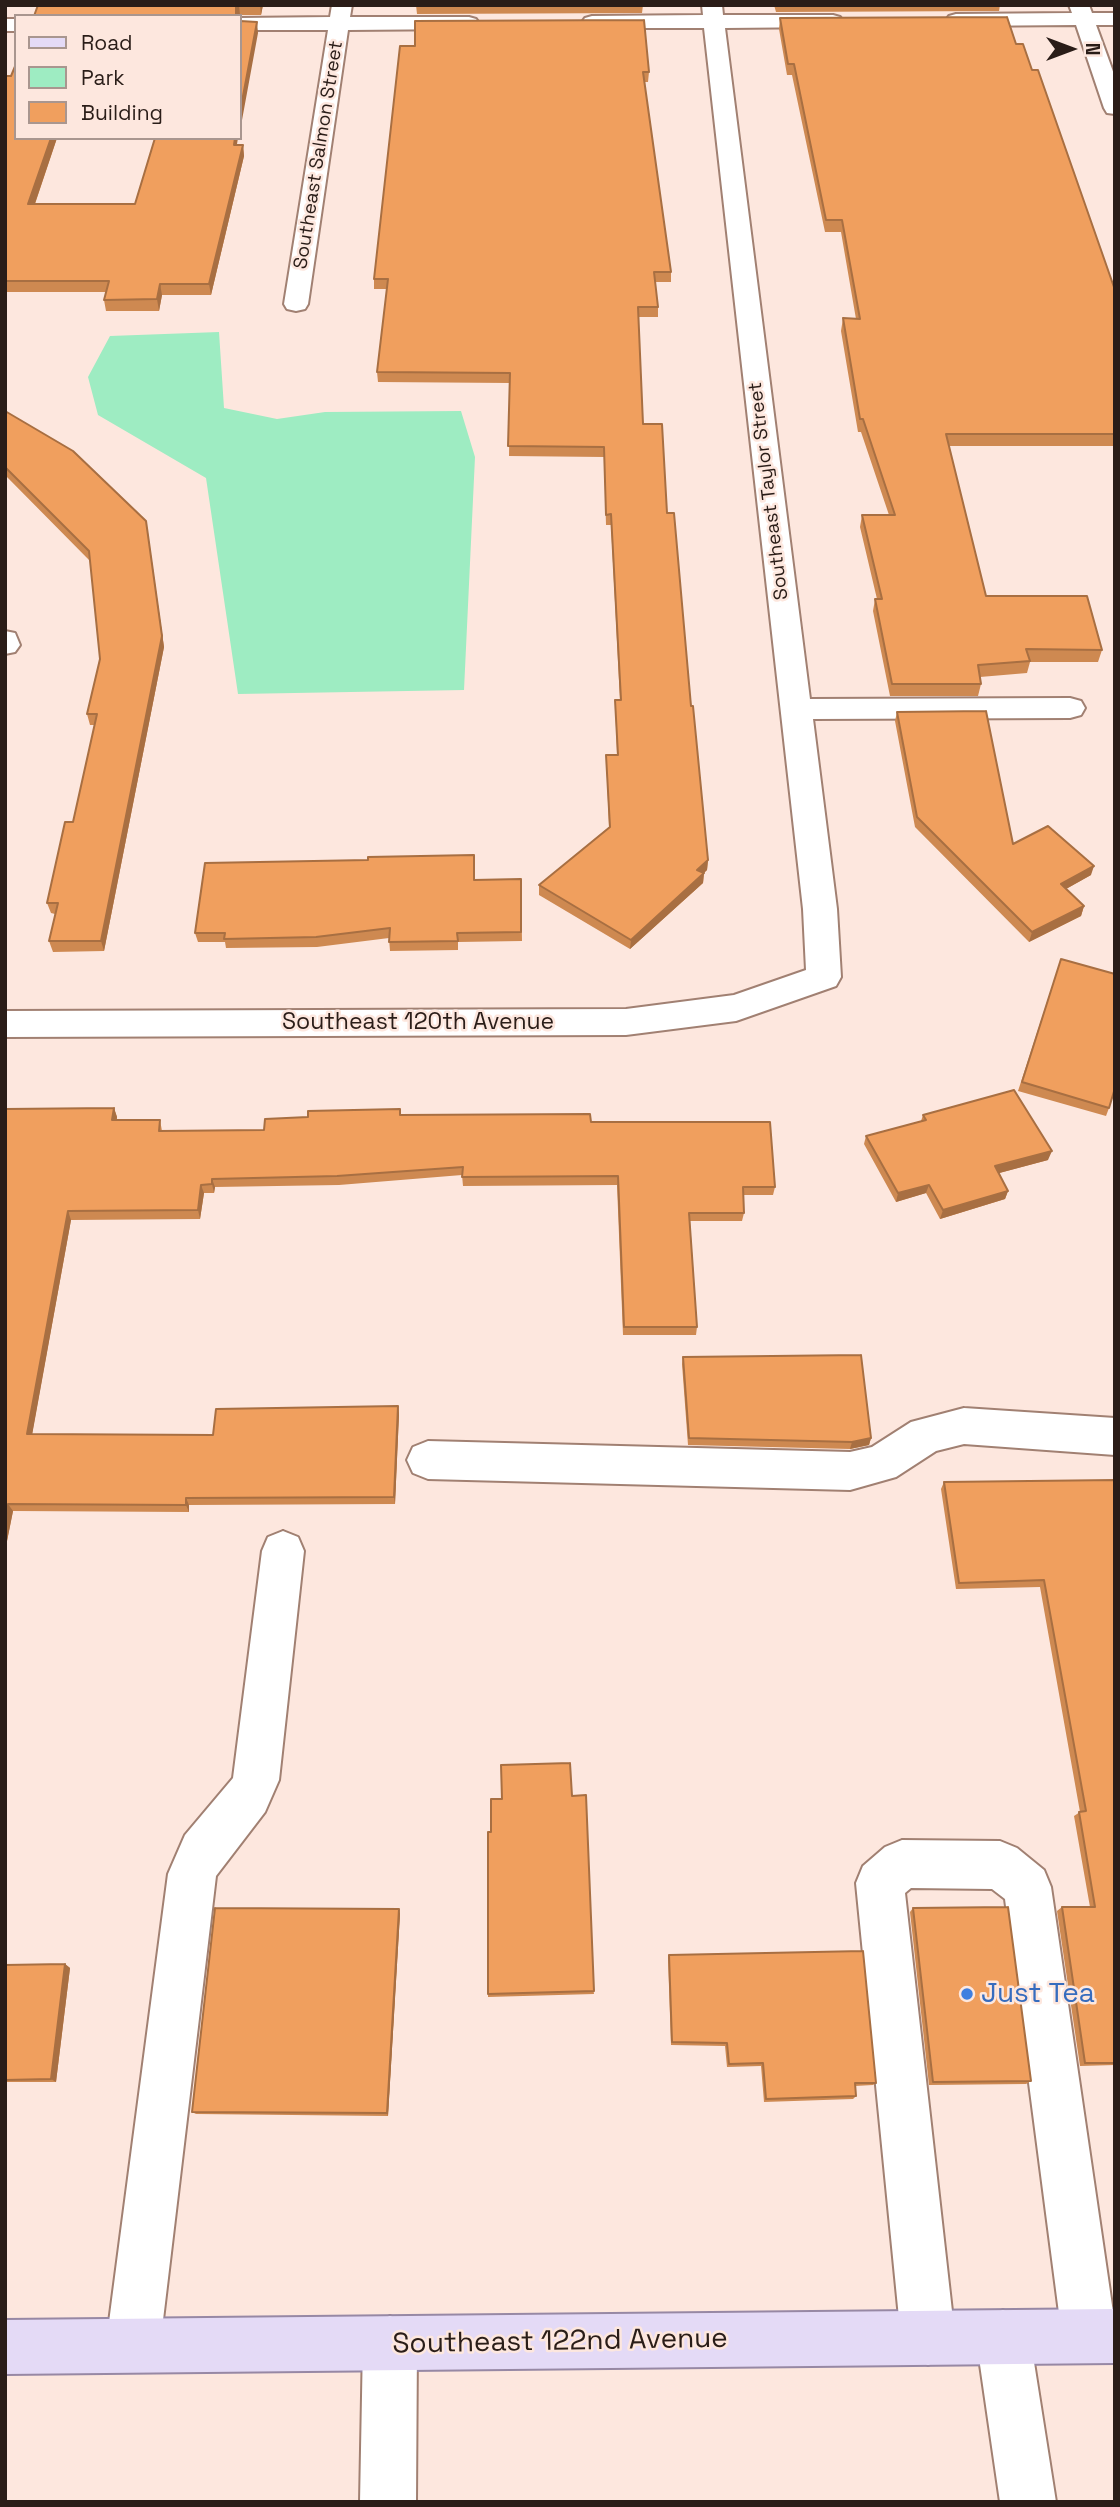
<!DOCTYPE html>
<html>
<head>
<meta charset="utf-8">
<style>
  body { margin:0 }
  #map { position:relative; width:1120px; height:2507px; overflow:hidden; background:#fde7de; font-family:"Space Grotesk",sans-serif }
  canvas { display:block }
  .frame { position:absolute; inset:0; border:7px solid #2a1d18; pointer-events:none }
  .legend { position:absolute; left:14px; top:14px; width:228px; height:126px; box-sizing:border-box; background:#fde7de; border:2px solid #a9968f; margin:0; padding:9px 12px; list-style:none; font-size:21px; color:#2a1d18 }
  .legend li { display:flex; align-items:center; gap:14px; height:35px }
  .legend b { width:35px; border:2px solid #a9968f }
  .north { position:absolute; left:1036px; top:14px; width:70px; height:70px; -webkit-text-stroke:5px #fde7de; paint-order:stroke; rotate:90deg; font-size:19px; font-weight:700; line-height:28px; text-align:center; color:#2a1d18 }
  .north::after { content:''; display:block; margin:auto; width:24px; height:32px; background:#2a1d18; clip-path:polygon(50% 0,100% 100%,50% 72%,0 100%) }
</style>
</head>
<body>
<div id="map">
<canvas width="1120" height="2507"></canvas>
<div class="frame"></div>
<ul class="legend">
<li><b style="height:9px;background:#e4daf6"></b>Road</li>
<li><b style="height:19px;background:#9eecc2"></b>Park</li>
<li><b style="height:19px;background:#f09f5e"></b>Building</li>
</ul>
<div class="north">N</div>
</div>
<script>
const context = document.querySelector('canvas').getContext('2d');
context.lineJoin = 'round';
function fill(path, color) { context.fillStyle = color; context.fill(path, 'evenodd'); }
const poly = rows => new Path2D(rows.map(r => 'M' + r).join(''));
function trace(path, color, width, dash) { context.strokeStyle = color; context.lineWidth = width; context.lineCap = dash ? 'butt' : 'round'; context.setLineDash(dash || []); context.stroke(path); }
function label(font, color, halo, rows, align = 'center') {
  context.font = font + ' "Space Grotesk",sans-serif'; context.lineWidth = 5; context.setLineDash([]); context.textBaseline = 'middle'; context.strokeStyle = halo; context.fillStyle = color; for (const [text, x, y, turn = 0] of rows) {
    context.save(); context.translate(x, y); context.rotate((+turn || 0) * Math.PI / 180); context.textAlign = isNaN(turn) ? turn : align; if (halo) context.strokeText(text, 0, 0); context.fillText(text, 0, 0); context.restore();
  }
}
const green = poly([
  [219,332,224,408,277,419,325,412,461,411,475,457,464,690,238,694,206,478,98,415,88,377,110,336]
]);
const minor = poly([
  [332,5,352,5,350,17,469,17,476,19,479,23,476,27,469,29,348,30,308,304,305,309,296,311,287,309,284,304,328,30,240,30,240,18,330,17,332,5],
  [702,5,722,5,723,15,833,15,840,17,843,21,840,25,833,27,725,28,810,699,1070,698,1081,701,1085,708,1081,715,1070,718,813,719,837,909,841,977,836,986,736,1021,626,1035,5,1037,5,1011,626,1009,734,995,806,970,803,909,704,28,592,28,585,26,582,22,585,18,592,16,703,15,702,5],
  [1069,5,1089,5,1092,13,1115,13,1115,25,1096,25,1115,77,1115,114,1107,113,1104,108,1076,25,956,26,949,24,946,20,949,16,956,14,1072,13,1069,5],
  [5,19,16,19,16,31,5,31,5,19],
  [5,631,15,633,20,645,15,652,5,654,5,631],
  [964,1408,1115,1418,1115,1455,964,1444,936,1451,896,1477,850,1490,428,1479,413,1473,407,1460,413,1447,428,1441,850,1452,872,1447,911,1422,964,1408],
  [283,1531,298,1537,304,1551,279,1780,265,1812,216,1876,160,2345,152,2364,133,2372,114,2364,106,2345,168,1874,185,1835,233,1778,262,1551,268,1537,283,1531],
  [902,1840,1000,1841,1017,1848,1044,1870,1051,1887,1115,2326,1115,2340,1108,2355,1089,2363,1070,2355,1062,2336,1005,1899,992,1889,911,1888,905,1893,955,2338,947,2357,928,2365,909,2357,901,2338,856,1883,863,1866,885,1847,902,1840],
  [1003,2310,1022,2318,1030,2337,1056,2502,1000,2502,976,2337,984,2318,1003,2310],
  [390,2316,409,2324,417,2343,416,2502,360,2502,363,2343,371,2324,390,2316]
]);
const major = poly([
  [1115,2309,1115,2363,5,2374,5,2320,1115,2309]
]);
const wall = poly([
  [38,5,263,5,261,15,240,15],
  [416,5,643,5,642,13,417,14],
  [774,5,1000,5,999,11,776,12],
  [780,18,1016,44,1115,290,1115,446,949,446,986,596,1102,650,1098,662,1030,662,1027,673,980,677,981,684,978,696,890,696,873,611,875,599,877,599,860,527,862,515,889,515,861,432,858,432,841,331,843,318,856,319,841,232,825,232,792,75,787,75,779,29],
  [415,46,649,72,648,82,644,82,671,272,671,282,655,282,658,307,658,317,638,317,643,424,667,513,708,860,707,870,704,873,703,883,630,949,539,895,539,885,609,827,606,755,617,755,615,700,620,700,611,525,606,525,604,457,509,456,510,383,378,382,377,372,387,289,374,289,374,279],
  [5,76,16,138,57,138,35,204,135,204,237,145,243,145,244,156,211,295,162,295,159,311,106,311,104,300,106,292,5,292],
  [5,411,146,521,148,533,164,647,104,951,53,952,49,941,55,914,51,913,47,903,73,822,95,725,90,725,87,714,100,659,90,561,5,475],
  [897,712,1013,844,1091,875,1066,889,1084,906,1081,916,1029,942,915,827,895,721],
  [474,864,474,880,521,879,522,941,458,942,458,950,390,951,389,938,317,947,226,948,225,942,198,942,195,933],
  [1061,959,1109,1108,1106,1116,1018,1091],
  [114,1108,117,1117,117,1120,160,1120,162,1131,264,1130,308,1117,400,1109,401,1115,591,1122,775,1187,773,1195,743,1195,744,1213,742,1221,690,1221,697,1327,696,1335,623,1335,617,1185,463,1186,462,1175,339,1185,215,1187,214,1193,204,1193,200,1219,71,1220,32,1434,213,1435,398,1406,399,1414,395,1504,189,1505,189,1512,13,1511,5,1551,5,1109],
  [923,1115,1048,1160,999,1173,1008,1191,1005,1199,940,1219,926,1193,896,1202,864,1144,866,1136,921,1121],
  [683,1357,871,1438,869,1445,850,1449,688,1445,682,1364],
  [1115,1480,1115,2065,1080,2066,1057,1911,1062,1907,1090,1907,1074,1816,1080,1812,1040,1587,956,1589,941,1489,944,1482],
  [572,1796,594,1994,488,1997,491,1832],
  [913,1908,1031,2081,1026,2084,929,2085,910,1912],
  [399,1909,400,1914,388,2116,196,2114,192,2112],
  [669,1955,876,2083,873,2085,855,2086,856,2096,853,2099,764,2102,761,2066,727,2067,725,2046,671,2045,668,1958],
  [65,1964,70,1968,56,2082,5,2082,5,1965]
]);
const shadedWall = poly([
  [239,5,240,15,236,16,236,7],
  [260,5,263,5,261,15],
  [257,22,258,33,240,131,240,112],
  [51,138,57,138,31,215,28,204],
  [235,138,238,138,235,156,234,145],
  [243,145,244,156,211,295,209,284],
  [160,284,162,295,159,311,157,299],
  [146,521,164,647,104,951,101,941],
  [708,860,707,870,696,880,697,870],
  [1094,866,1091,875,1057,894,1061,884],
  [704,873,703,883,630,949,631,940],
  [1084,906,1081,916,1029,942,1032,932],
  [114,1108,117,1117,115,1129,112,1120],
  [1052,1151,1048,1160,992,1175,995,1166],
  [212,1179,215,1187,214,1193,212,1184],
  [201,1185,204,1193,200,1219,198,1210],
  [929,1185,926,1193,896,1202,898,1193],
  [1008,1191,1005,1199,940,1219,943,1210],
  [68,1211,71,1220,31,1441,27,1434],
  [398,1406,399,1414,395,1504,394,1497],
  [871,1438,869,1445,850,1449,852,1442],
  [186,1498,189,1505,189,1512,186,1505],
  [8,1504,13,1511,5,1551,5,1520],
  [399,1909,400,1914,388,2116,387,2113],
  [65,1964,70,1968,56,2082,51,2079]
]);
const building = poly([
  [38,5,238,5,236,7,236,16,34,16,38,5],
  [1007,17,1016,44,1023,44,1032,70,1038,70,1115,290,1115,434,946,434,986,596,1087,596,1102,650,1026,649,1030,661,978,665,981,684,892,684,875,599,882,599,862,515,895,515,863,419,860,419,843,318,860,319,842,220,826,220,794,64,788,64,780,18,1007,17],
  [644,20,649,72,643,72,671,272,654,272,658,307,638,307,643,424,662,424,667,513,674,513,691,706,693,706,708,860,697,870,704,873,631,940,539,885,610,827,606,755,618,755,615,700,621,700,611,514,606,515,604,447,508,446,510,373,377,372,388,279,374,279,400,46,415,46,415,21,644,20],
  [240,21,257,22,240,112,240,21],
  [16,64,16,138,51,138,28,204,135,204,155,138,235,138,234,145,243,145,209,284,160,284,157,299,104,300,109,281,5,281,5,76,11,76,16,64],
  [5,411,73,451,146,521,162,636,101,941,49,941,58,903,47,903,65,822,73,822,97,714,87,714,100,659,89,551,5,467,5,411],
  [986,711,1013,844,1048,826,1094,866,1061,884,1084,906,1032,932,917,817,897,712,986,711],
  [474,855,474,880,521,879,521,932,457,933,458,941,389,942,390,928,316,937,224,939,225,933,195,933,205,863,368,860,368,857,474,855],
  [1061,959,1115,974,1115,1088,1109,1108,1022,1082,1061,959],
  [1014,1090,1052,1151,995,1166,1008,1191,943,1210,929,1185,898,1193,866,1136,926,1120,923,1115,1014,1090],
  [114,1108,112,1120,160,1120,159,1131,264,1130,265,1119,308,1117,308,1111,400,1109,400,1115,590,1114,591,1122,770,1122,775,1187,743,1187,744,1213,689,1213,697,1327,624,1327,618,1176,462,1177,463,1167,337,1176,212,1179,212,1184,201,1185,198,1210,68,1211,27,1434,213,1435,216,1409,398,1406,394,1497,186,1498,186,1505,8,1504,5,1520,5,1109,114,1108],
  [861,1355,871,1438,852,1442,689,1438,683,1357,861,1355],
  [1115,1480,1115,2063,1085,2063,1062,1907,1095,1907,1079,1812,1086,1811,1044,1580,959,1583,944,1482,1115,1480],
  [570,1763,572,1796,586,1795,594,1991,488,1994,488,1832,491,1832,491,1799,502,1799,501,1765,570,1763],
  [1008,1907,1031,2081,933,2082,913,1908,1008,1907],
  [215,1908,399,1909,387,2113,192,2112,215,1908],
  [863,1951,876,2083,855,2083,856,2096,766,2099,763,2063,729,2064,727,2043,672,2042,669,1955,863,1951],
  [65,1964,51,2079,5,2080,5,1965,65,1964]
]);
const markers = [
  [967,1994,7,"#3f7fe0"]
];
const farStreetnames = [
  ["Southeast Salmon Street",319,155,-81],
  ["Southeast Taylor Street",769,491,-97]
];
const streetNames = [
  ["Southeast 120th Avenue",418,1023]
];
const nearShopnames = [
  ["Just Tea",981,1994]
];
const nearStreetnames = [
  ["Southeast 122nd Avenue",560,2342,-1]
];
fill(green, '#9eecc2');
trace(minor, '#a18072', 4);
trace(major, '#9788a4', 4);
fill(minor, '#fff');
fill(major, '#e4daf6');
fill(wall, '#ce8951');
fill(shadedWall, '#a86f42');
fill(building, '#f09f5e');
trace(building, '#a86f42', 2);
for (const [x, y, r, color] of markers) { const dot = new Path2D(); dot.arc(x, y, r, 0, 2 * Math.PI); context.fillStyle = color; context.fill(dot); trace(dot, '#fde7de', 2.5); }
label('19px', '#2a1d18', '#fde7de', farStreetnames);
label('23px', '#2a1d18', '#fde7de', streetNames);
label('28px', '#366cbe', '#fde7de', nearShopnames, 'left');
label('28px', '#2a1d18', '#fde7de', nearStreetnames);
</script>
</body>
</html>
